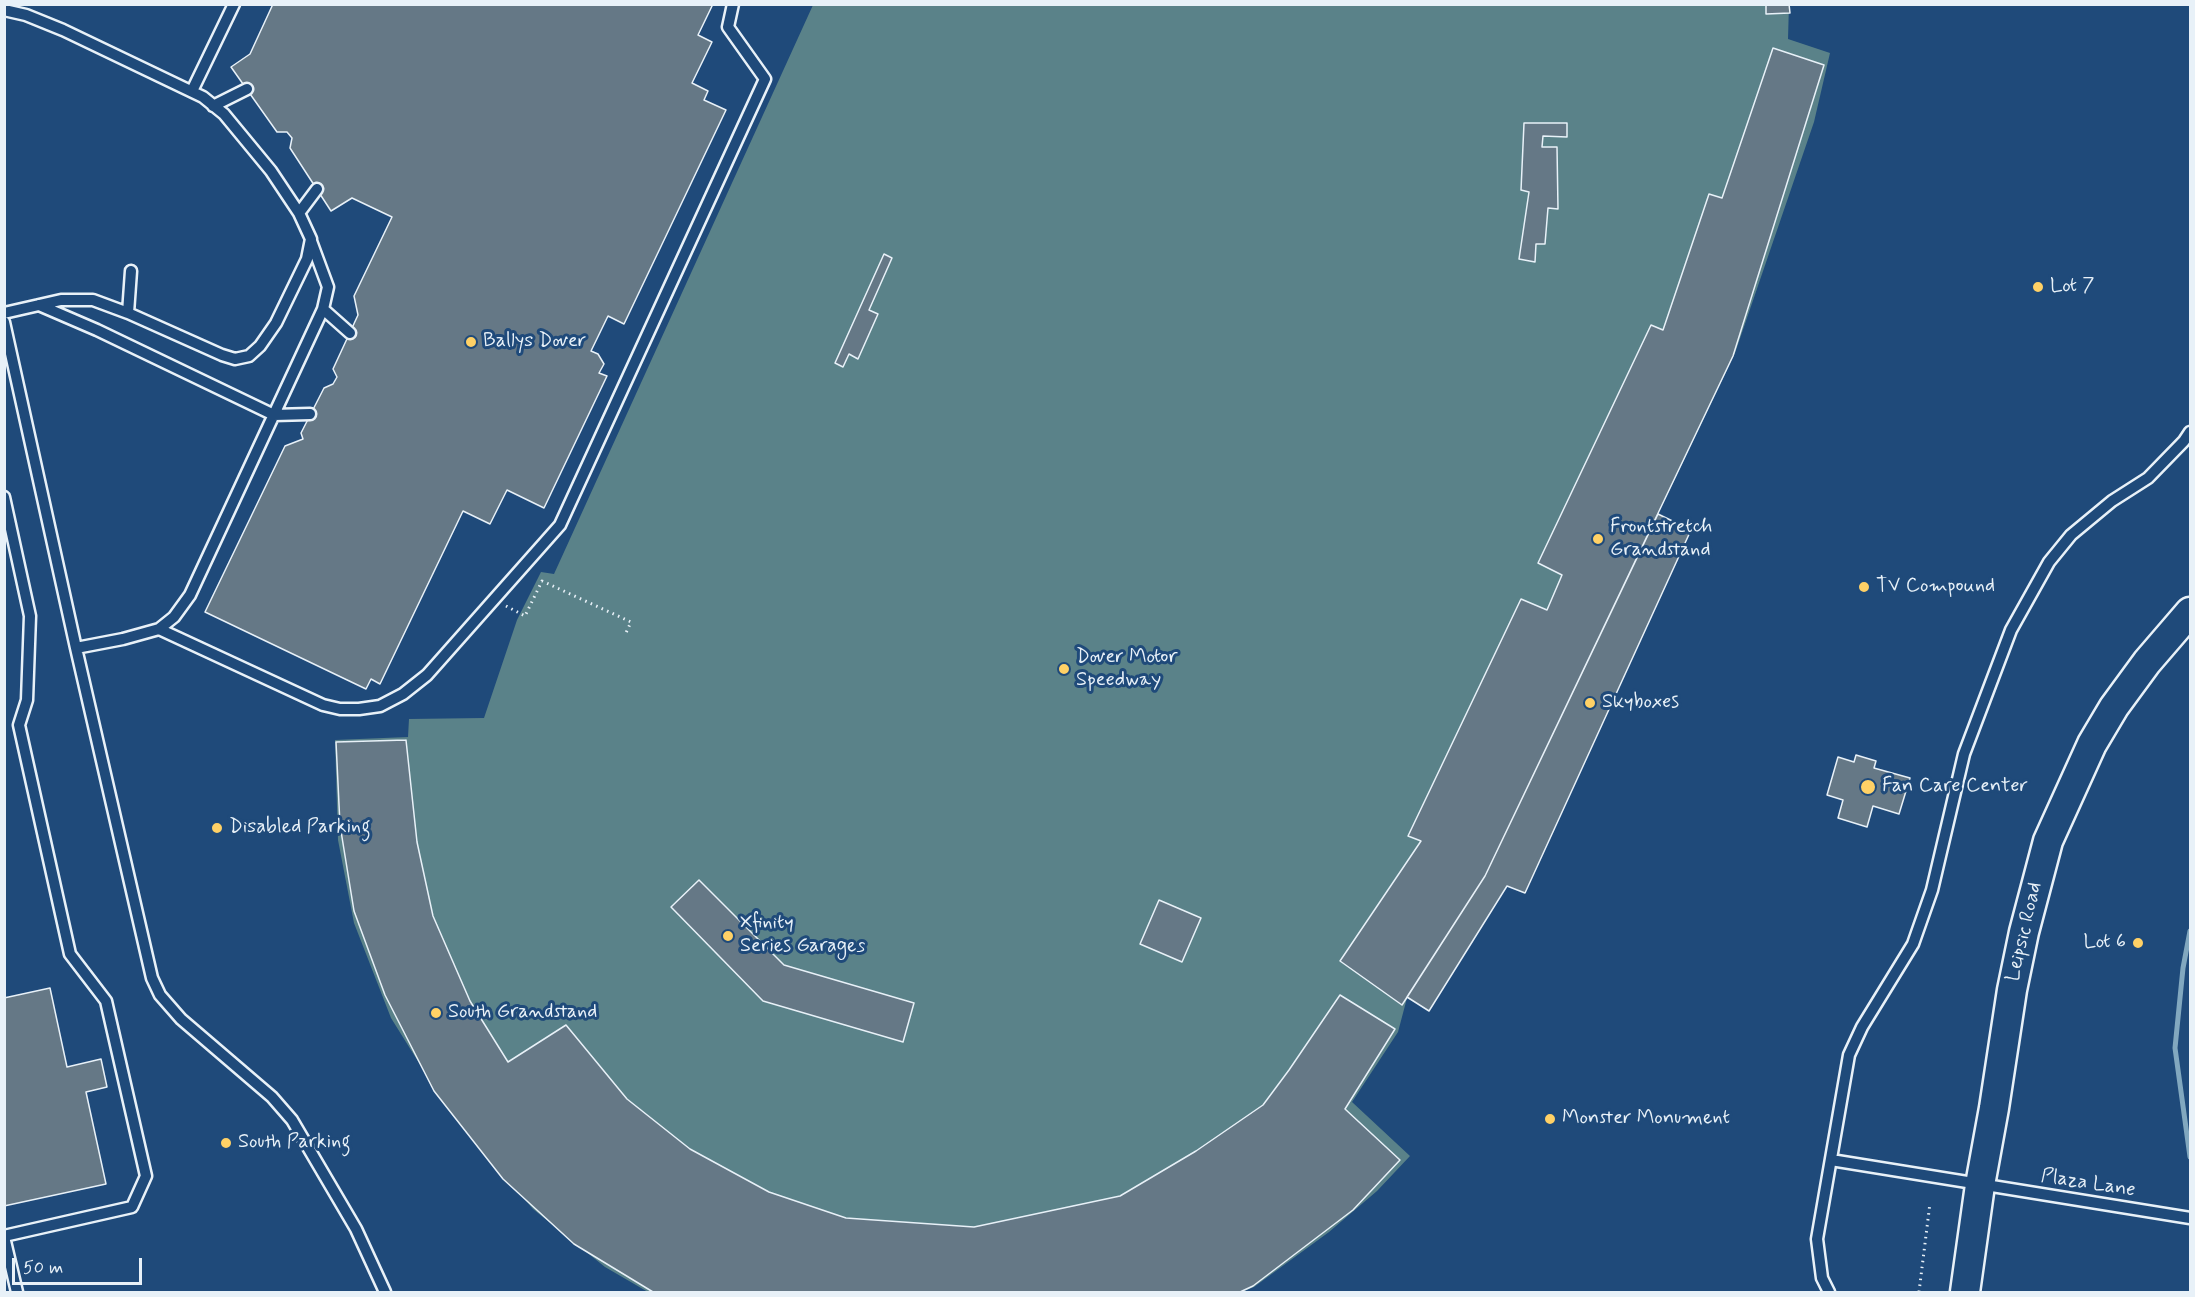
<!DOCTYPE html>
<html>
<head>
<meta charset="utf-8">
<style>
  body { margin:0 }
  #map { position:relative; width:2195px; height:1297px; overflow:hidden; background:#1f4a7a; font-family:Mynerve,sans-serif }
  canvas { display:block }
  .frame { position:absolute; inset:0; border:6px solid #e8f1f8; pointer-events:none }
  .scale { position:absolute; left:12px; top:1258px; width:130px; height:27px; box-sizing:border-box; border:3px solid #e8f1f8; border-top:0; padding-left:8px; font-size:18px; line-height:21px; white-space:nowrap; color:#e8f1f8; -webkit-text-stroke:4px #1f4a7a; paint-order:stroke }
</style>
</head>
<body>
<div id="map">
<canvas width="2195" height="1297"></canvas>
<div class="frame"></div>
<div class="scale">50 m</div>
</div>
<script>
const context = document.querySelector('canvas').getContext('2d');
context.lineJoin = 'round';
function fill(path, color) { context.fillStyle = color; context.fill(path, 'evenodd'); }
const poly = rows => new Path2D(rows.map(r => 'M' + r).join(''));
function trace(path, color, width, dash) { context.strokeStyle = color; context.lineWidth = width; context.lineCap = dash ? 'butt' : 'round'; context.setLineDash(dash || []); context.stroke(path); }
function label(font, color, halo, rows, align = 'center') {
  context.font = font + ' Mynerve,sans-serif'; context.lineWidth = 6; context.setLineDash([]); context.textBaseline = 'middle'; context.strokeStyle = halo; context.fillStyle = color; for (const [text, x, y, turn = 0] of rows) {
    context.save(); context.translate(x, y); context.rotate((+turn || 0) * Math.PI / 180); context.textAlign = isNaN(turn) ? turn : align; if (halo) context.strokeText(text, 0, 0); context.fillText(text, 0, 0); context.restore();
  }
}
const green = poly([
  [1789,4,1788,39,1830,53,1814,122,1735,353,1658,514,1691,530,1525,893,1507,886,1429,1011,1407,998,1398,1032,1352,1102,1410,1156,1377,1191,1329,1232,1254,1287,1242,1292,648,1292,605,1267,533,1209,449,1111,391,1018,354,923,338,840,335,740,408,737,409,719,484,718,517,620,541,572,554,574,813,5]
]);
const stream = poly([
  [2190,931,2183,968,2175,1048,2190,1157]
]);
const building = poly([
  [273,4,713,4,698,35,712,42,692,83,708,91,704,100,726,110,624,324,608,316,591,351,598,354,604,364,599,373,607,376,544,508,507,490,490,524,463,511,380,684,371,679,366,689,205,612,285,446,303,439,301,433,324,388,333,384,337,377,333,369,358,315,354,296,392,217,352,198,331,211,290,148,292,138,287,132,277,132,231,67,250,54,273,4],
  [1766,4,1789,4,1790,13,1766,14,1766,4],
  [1773,48,1824,65,1733,356,1485,876,1402,1005,1340,961,1421,841,1408,836,1521,599,1547,610,1562,575,1538,563,1651,325,1663,330,1709,194,1722,198,1773,48],
  [1524,123,1567,123,1567,137,1543,136,1542,147,1557,147,1558,209,1548,208,1545,244,1536,244,1535,262,1519,259,1529,192,1521,190,1524,123],
  [884,254,892,258,869,310,878,314,858,359,849,354,843,367,835,363,884,254],
  [1658,514,1691,530,1525,893,1507,886,1429,1011,1407,997,1485,876,1658,514],
  [406,740,417,842,433,916,470,1001,508,1062,566,1025,627,1099,690,1149,769,1192,846,1218,974,1227,1120,1196,1196,1151,1263,1105,1289,1070,1340,995,1395,1029,1345,1109,1400,1160,1353,1210,1253,1286,1240,1292,653,1292,574,1244,503,1179,434,1091,385,995,354,911,340,825,336,742,406,740],
  [1856,755,1876,761,1874,768,1910,778,1899,814,1873,806,1867,827,1838,818,1843,800,1827,795,1838,757,1854,762,1856,755],
  [699,880,784,965,914,1003,903,1042,763,1001,671,907,699,880],
  [1159,900,1201,918,1182,962,1140,944,1159,900],
  [50,988,67,1067,101,1059,107,1087,86,1092,106,1184,4,1206,4,998,50,988]
]);
const path = poly([
  [506,606,525,616,542,581,631,622,625,635],
  [1919,1292,1930,1203]
]);
const lane = poly([
  [4,10,26,15,63,30,203,97,224,114,271,171,299,213,311,239,307,259,276,323,260,346,249,356,235,359,222,355,128,313,93,300,61,300,4,313],
  [192,91,234,4],
  [213,106,247,89],
  [299,213,317,189],
  [39,305,97,330,274,415,310,414],
  [323,309,350,333],
  [128,313,131,271],
  [4,322,76,648,152,978,160,995,181,1019,272,1097,292,1120,356,1229,385,1292],
  [4,497,30,616,27,700,19,725,70,954,106,1001,146,1176,132,1207,4,1236],
  [159,629,323,705,340,709,359,709,380,706,403,694,427,675,560,525,765,79,728,27,733,4],
  [76,648,123,639,159,629,174,617,190,595,323,309,328,287,311,241],
  [1831,1160,2190,1218],
  [4,1237,17,1292],
  [1829,1292,1822,1278,1817,1239,1849,1055,1862,1027,1913,944,1932,890,1964,754,2011,630,2049,562,2071,535,2112,501,2148,478,2184,441,2190,432]
]);
const secondary = poly([
  [1965,1292,1980,1185,1994,1108,2012,990,2024,932,2048,841,2092,744,2114,707,2147,662,2190,612]
]);
const markers = [
  [2038,287,6,"#ffd166"],
  [471,342,6,"#ffd166"],
  [1598,539,6,"#ffd166"],
  [1864,587,6,"#ffd166"],
  [1064,669,6,"#ffd166"],
  [1590,703,6,"#ffd166"],
  [1868,787,8,"#ffd166"],
  [217,828,6,"#ffd166"],
  [728,936,6,"#ffd166"],
  [2138,943,6,"#ffd166"],
  [436,1013,6,"#ffd166"],
  [1550,1119,6,"#ffd166"],
  [226,1143,6,"#ffd166"]
];
const poiNames = [
  ["Lot 7",2050,287],
  ["Ballys Dover",483,342],
  ["Frontstretch",1610,528],
  ["Grandstand",1610,551],
  ["TV Compound",1876,587],
  ["Dover Motor",1076,658],
  ["Speedway",1076,681],
  ["Skyboxes",1602,703],
  ["Fan Care Center",1882,787],
  ["Disabled Parking",229,828],
  ["Xfinity",740,924],
  ["Series Garages",740,947],
  ["Lot 6",2126,943,"right"],
  ["South Grandstand",448,1013],
  ["Monster Monument",1562,1119],
  ["South Parking",238,1143]
];
const streetNames = [
  ["Leipsic Road",2025,932,-77],
  ["Plaza Lane",2088,1184,9]
];
fill(green, '#5a8289');
trace(stream, '#82a8bf', 5);
fill(building, '#657886');
trace(building, '#e8f1f8', 1.5);
trace(lane, '#e8f1f8', 15);
trace(secondary, '#e8f1f8', 33);
trace(path, '#e8f1f8', 3, [1.5, 4.5]);
trace(lane, '#1f4a7a', 10);
trace(secondary, '#1f4a7a', 28);
for (const [x, y, r, color] of markers) { const dot = new Path2D(); dot.arc(x, y, r, 0, 2 * Math.PI); context.fillStyle = color; context.fill(dot); trace(dot, '#1f4a7a', 2); }
label('20px', '#e8f1f8', '#1f4a7a', poiNames, 'left');
label('20px', '#e8f1f8', '#1f4a7a', streetNames);
</script>
</body>
</html>
